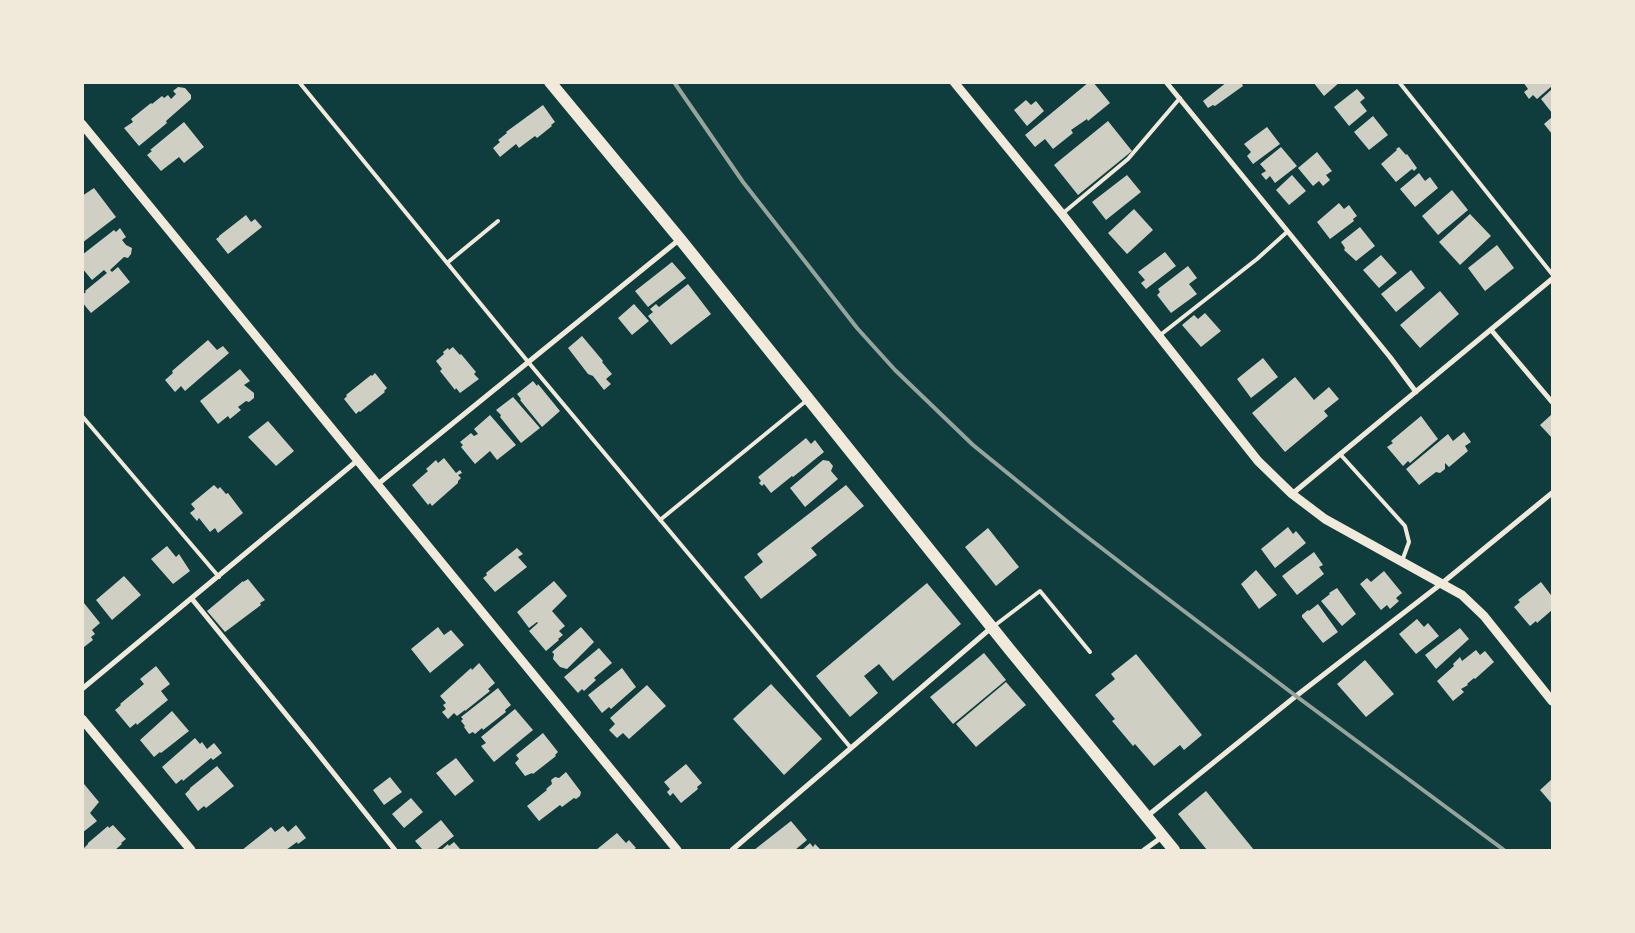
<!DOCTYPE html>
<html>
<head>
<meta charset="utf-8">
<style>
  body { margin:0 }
  #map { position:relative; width:1635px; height:933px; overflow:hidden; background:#0f3d3e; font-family:"Varela Round",sans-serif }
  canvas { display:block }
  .frame { position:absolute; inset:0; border:84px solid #f1e9da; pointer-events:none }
</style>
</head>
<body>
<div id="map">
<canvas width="1635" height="933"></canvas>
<div class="frame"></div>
</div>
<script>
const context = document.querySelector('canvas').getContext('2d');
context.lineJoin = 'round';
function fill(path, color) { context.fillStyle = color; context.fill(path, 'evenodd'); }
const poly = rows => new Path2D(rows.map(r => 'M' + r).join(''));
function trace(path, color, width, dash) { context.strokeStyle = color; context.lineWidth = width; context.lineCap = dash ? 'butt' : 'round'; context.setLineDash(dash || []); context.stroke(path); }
const building = poly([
  [1089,82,1093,82,1110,103,1088,121,1087,119,1071,130,1073,133,1053,149,1045,139,1035,147,1025,135],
  [1227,82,1241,82,1243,86,1215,106,1213,105,1208,108,1203,101],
  [1313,82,1340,82,1324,96],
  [1523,82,1552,82,1552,86,1537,99,1533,95,1529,99,1524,92,1528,89],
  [178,87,185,88,191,95,191,99,166,121,167,123,139,146,124,128,133,122,131,119,151,103,152,104,162,96,164,98,168,95,171,99,176,94,173,91],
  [1357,89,1365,98,1360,102,1367,111,1349,126,1334,107],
  [1552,89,1552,113,1541,99],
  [1026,100,1031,105,1036,101,1044,111,1027,126,1014,110],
  [543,105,555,122,551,125,552,126,537,138,535,136,519,148,516,144,500,157,493,148,500,142,498,140,507,133,506,132],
  [1373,116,1388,135,1369,150,1354,132],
  [1552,117,1552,134,1544,124],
  [1108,121,1132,151,1078,195,1054,165],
  [184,122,204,147,184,163,179,157,161,171,147,155,152,151,150,150],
  [1267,127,1280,144,1253,164,1247,156,1251,152,1244,144],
  [1281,147,1297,166,1275,183,1270,176,1266,180,1261,174,1266,171,1260,164],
  [1399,147,1406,155,1407,154,1417,168,1414,171,1412,169,1396,182,1381,164,1397,150,1396,149],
  [1317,152,1332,171,1326,175,1330,180,1323,186,1319,181,1313,186,1298,168],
  [1419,173,1425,181,1430,177,1438,188,1415,207,1400,189],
  [1127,175,1141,192,1106,220,1092,202],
  [1292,175,1306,191,1289,205,1276,190],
  [94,188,116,217,82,243,82,196],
  [1452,190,1468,210,1438,235,1422,216],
  [1339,203,1344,209,1349,205,1357,216,1353,219,1354,221,1330,239,1317,222],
  [1134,209,1153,230,1127,254,1108,233],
  [1470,214,1491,236,1460,265,1439,242],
  [246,215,251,222,255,219,262,227,228,254,216,239,219,237,219,236],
  [1360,227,1375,246,1356,261,1344,250,1345,248,1341,242],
  [120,228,126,237,122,240,126,245,132,248,131,254,128,258,124,257,110,270,112,272,118,267,130,282,91,313,82,302,82,295,86,292,85,291,107,273,104,270,92,280,82,268,82,255,114,230,116,232],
  [1497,245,1514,268,1485,291,1468,268],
  [1165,252,1176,266,1146,289,1141,283,1145,280,1138,272],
  [1381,255,1397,273,1379,288,1363,270],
  [672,262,686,278,648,307,635,291],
  [1188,266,1197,278,1189,284,1197,294,1171,313,1157,295,1160,292,1158,289],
  [1411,270,1425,288,1396,312,1381,294],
  [688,284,711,314,671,345,648,316,653,312,650,309,656,304,659,307],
  [1440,291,1459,314,1420,348,1400,325],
  [634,304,649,321,632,335,618,318],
  [1205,313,1221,331,1201,347,1182,325,1194,315,1198,319],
  [582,336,603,361,602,362,612,374,606,379,611,384,604,390,593,376,588,374,568,348],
  [208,340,217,350,223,346,229,353,185,391,181,386,175,392,165,380,173,373,172,371],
  [453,347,460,355,461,354,476,372,474,374,479,379,460,393,456,388,455,390,440,371,442,369,436,361,444,354,443,352,448,348,449,350],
  [1263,358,1278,377,1251,398,1237,379],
  [240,369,250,381,244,385,254,393,254,398,249,402,246,401,238,407,241,410,230,419,228,416,218,424,200,401],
  [375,373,387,388,384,391,385,392,360,412,359,411,356,414,344,399,347,396,346,395,371,375,372,376],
  [1295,377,1314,400,1329,387,1339,399,1324,411,1328,416,1285,452,1252,413],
  [533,381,537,386,538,384,560,411,542,427,520,400,521,399,517,394],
  [513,397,540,428,521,443,500,417,501,415,496,410],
  [1552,414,1552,438,1540,425],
  [490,415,516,445,497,460,490,451,475,464,461,447,463,445,460,442,471,433,474,436,478,434,474,429],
  [1421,416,1438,439,1410,463,1408,461,1403,466,1387,447,1393,443,1391,441],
  [268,421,294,451,276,466,248,437],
  [1464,432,1471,442,1465,446,1468,451,1449,467,1445,463,1445,469,1440,473,1436,472,1419,485,1406,469,1448,434,1453,441],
  [806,438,811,444,815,440,824,452,793,477,792,476,771,493,764,484,762,486,759,483,761,481,758,477],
  [444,458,456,473,460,470,462,473,458,475,461,478,458,481,458,483,432,506,430,503,428,505,412,485,428,471,426,469,436,460,438,463],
  [823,460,829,461,833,466,831,471,838,479,805,507,790,488],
  [214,485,218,489,220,487,226,494,228,493,243,513,218,533,215,528,210,532,199,518,197,521,190,513,195,509,191,504],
  [846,485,864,506,811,548,817,555,761,599,744,577,763,562,757,554],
  [1288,527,1293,534,1296,531,1306,543,1275,568,1261,549],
  [988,528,1019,567,996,586,965,547],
  [167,546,176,557,179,554,190,571,173,584,151,559],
  [517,548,523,554,518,557,527,567,495,592,483,578,487,575,486,573],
  [1314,552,1323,565,1319,567,1324,574,1297,595,1282,576],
  [1256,570,1277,595,1259,609,1241,584],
  [1384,571,1402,593,1396,598,1399,601,1390,609,1387,605,1381,610,1360,584,1367,578,1371,582],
  [124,576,141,595,112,620,96,600],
  [248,579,265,600,260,603,261,605,225,632,207,611,243,581,243,582],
  [554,581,567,596,552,611,565,626,559,631,563,635,558,639,559,640,546,651,529,631,538,623,537,622,529,628,517,612],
  [1541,582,1551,595,1552,593,1552,610,1537,623,1536,621,1530,626,1514,607,1520,602,1518,600],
  [927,583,961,624,893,681,879,664,864,676,878,693,850,717,816,676],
  [1337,588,1356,614,1342,626,1321,601,1330,594,1329,593],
  [84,603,100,623,92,630,95,634,91,637,93,640,84,647,82,604],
  [1318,604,1338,632,1323,643,1302,617,1302,615,1308,610,1309,611],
  [1417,619,1424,627,1428,623,1439,636,1416,654,1399,634],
  [438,627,444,635,451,630,464,645,430,673,411,649],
  [581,627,594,642,567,669,560,667,553,659,554,654,552,652],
  [1460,628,1469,639,1436,669,1425,655],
  [599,648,612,663,594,678,596,680,584,691,582,689,578,693,564,677],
  [1476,650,1480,655,1485,651,1494,662,1475,679,1474,678,1467,684,1468,685,1461,689,1464,692,1453,701,1437,681,1454,666,1453,664,1460,657,1462,661],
  [984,653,1006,680,953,724,930,697],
  [1136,654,1202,735,1184,750,1180,745,1154,766,1135,744,1133,746,1112,721,1115,719,1095,695,1115,679,1111,674],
  [1365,660,1394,694,1366,717,1337,684],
  [479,663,495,683,488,689,490,691,465,711,465,710,457,716,454,713,448,719,442,712,446,709,443,705,446,703,440,696,471,668,472,670],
  [156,666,170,684,161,691,168,700,137,725,136,723,130,728,115,710,121,705,120,704,144,684,140,679],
  [622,668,636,687,611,709,609,707,602,713,588,695],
  [1006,682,1026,705,976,747,956,724],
  [771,684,822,739,784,775,733,719],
  [647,685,666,706,629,739,623,733,617,738,609,730,615,724,610,718],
  [498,688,511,705,505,710,506,712,483,730,482,728,475,734,473,732,469,734,464,727,465,726,461,721,463,719,461,717],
  [515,709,533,730,494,762,481,746,486,743,481,737],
  [172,711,189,731,161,753,160,752,154,757,140,740],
  [543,733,558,752,555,755,556,756,533,774,532,773,525,776,515,763,519,759,516,755],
  [195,738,200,744,202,742,207,749,214,743,222,753,213,760,211,758,183,781,182,779,176,784,162,767],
  [456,758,474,781,455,796,436,773],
  [686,764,702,783,697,787,698,789,681,803,673,793,670,796,667,792,670,789,664,782],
  [217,766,234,786,206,808,204,806,198,811,185,794,190,789,190,788],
  [566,772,581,792,580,796,576,799,574,798,562,807,560,805,539,821,527,806,547,790,546,789,552,784,551,780,555,777,559,778],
  [390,777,402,792,384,805,373,790],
  [1552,779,1552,804,1540,790],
  [84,784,99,802,90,813,97,821,82,833,82,785],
  [1206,791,1254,850,1207,850,1178,814],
  [411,798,423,812,404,828,392,814],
  [441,820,454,836,436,850,423,850,415,841],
  [791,821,807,840,795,850,754,850],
  [113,825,126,839,121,843,122,844,115,850,82,850,88,844,88,843,108,826,109,828],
  [296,825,306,838,298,844,297,842,286,850,242,850,271,827,275,832,283,826,288,832],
  [617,833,626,843,629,840,636,848,633,850,596,850],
  [454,842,461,850,441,850,448,844,449,846],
  [810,843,813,847,815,844,821,850,802,850]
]);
const service = poly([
  [299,82,529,363,851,748],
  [1399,82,1552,274],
  [1062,214,1128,159,1180,98],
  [447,263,498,221],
  [1159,336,1257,259,1287,232],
  [82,416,219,577],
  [1340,454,1405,526,1409,542,1402,561],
  [660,520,806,401],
  [994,626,1040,591,1090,652]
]);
const minor = poly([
  [1166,82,1390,357,1416,392],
  [1492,331,1552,402],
  [378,484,680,239],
  [1292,494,1552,279],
  [192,599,311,745,395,850],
  [82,689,358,460],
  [1146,817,1296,696,1441,584,1552,493],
  [732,850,991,628],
  [1144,850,1162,837]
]);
const tertiary = poly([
  [954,82,1062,214,1258,461,1292,494,1325,519,1462,595,1484,616,1552,701],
  [82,124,677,850],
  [82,719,191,850]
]);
const primary = poly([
  [550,82,680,239,1010,650,1174,850]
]);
const rail = poly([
  [674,82,743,182,857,328,895,370,973,445,1069,523,1143,580,1296,696,1504,850]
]);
fill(building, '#cfcfc3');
trace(service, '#f1e9da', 4);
trace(minor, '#f1e9da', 5);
trace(tertiary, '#f1e9da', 9);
trace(primary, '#f1e9da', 12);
trace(rail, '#97a49c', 4);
</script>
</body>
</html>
